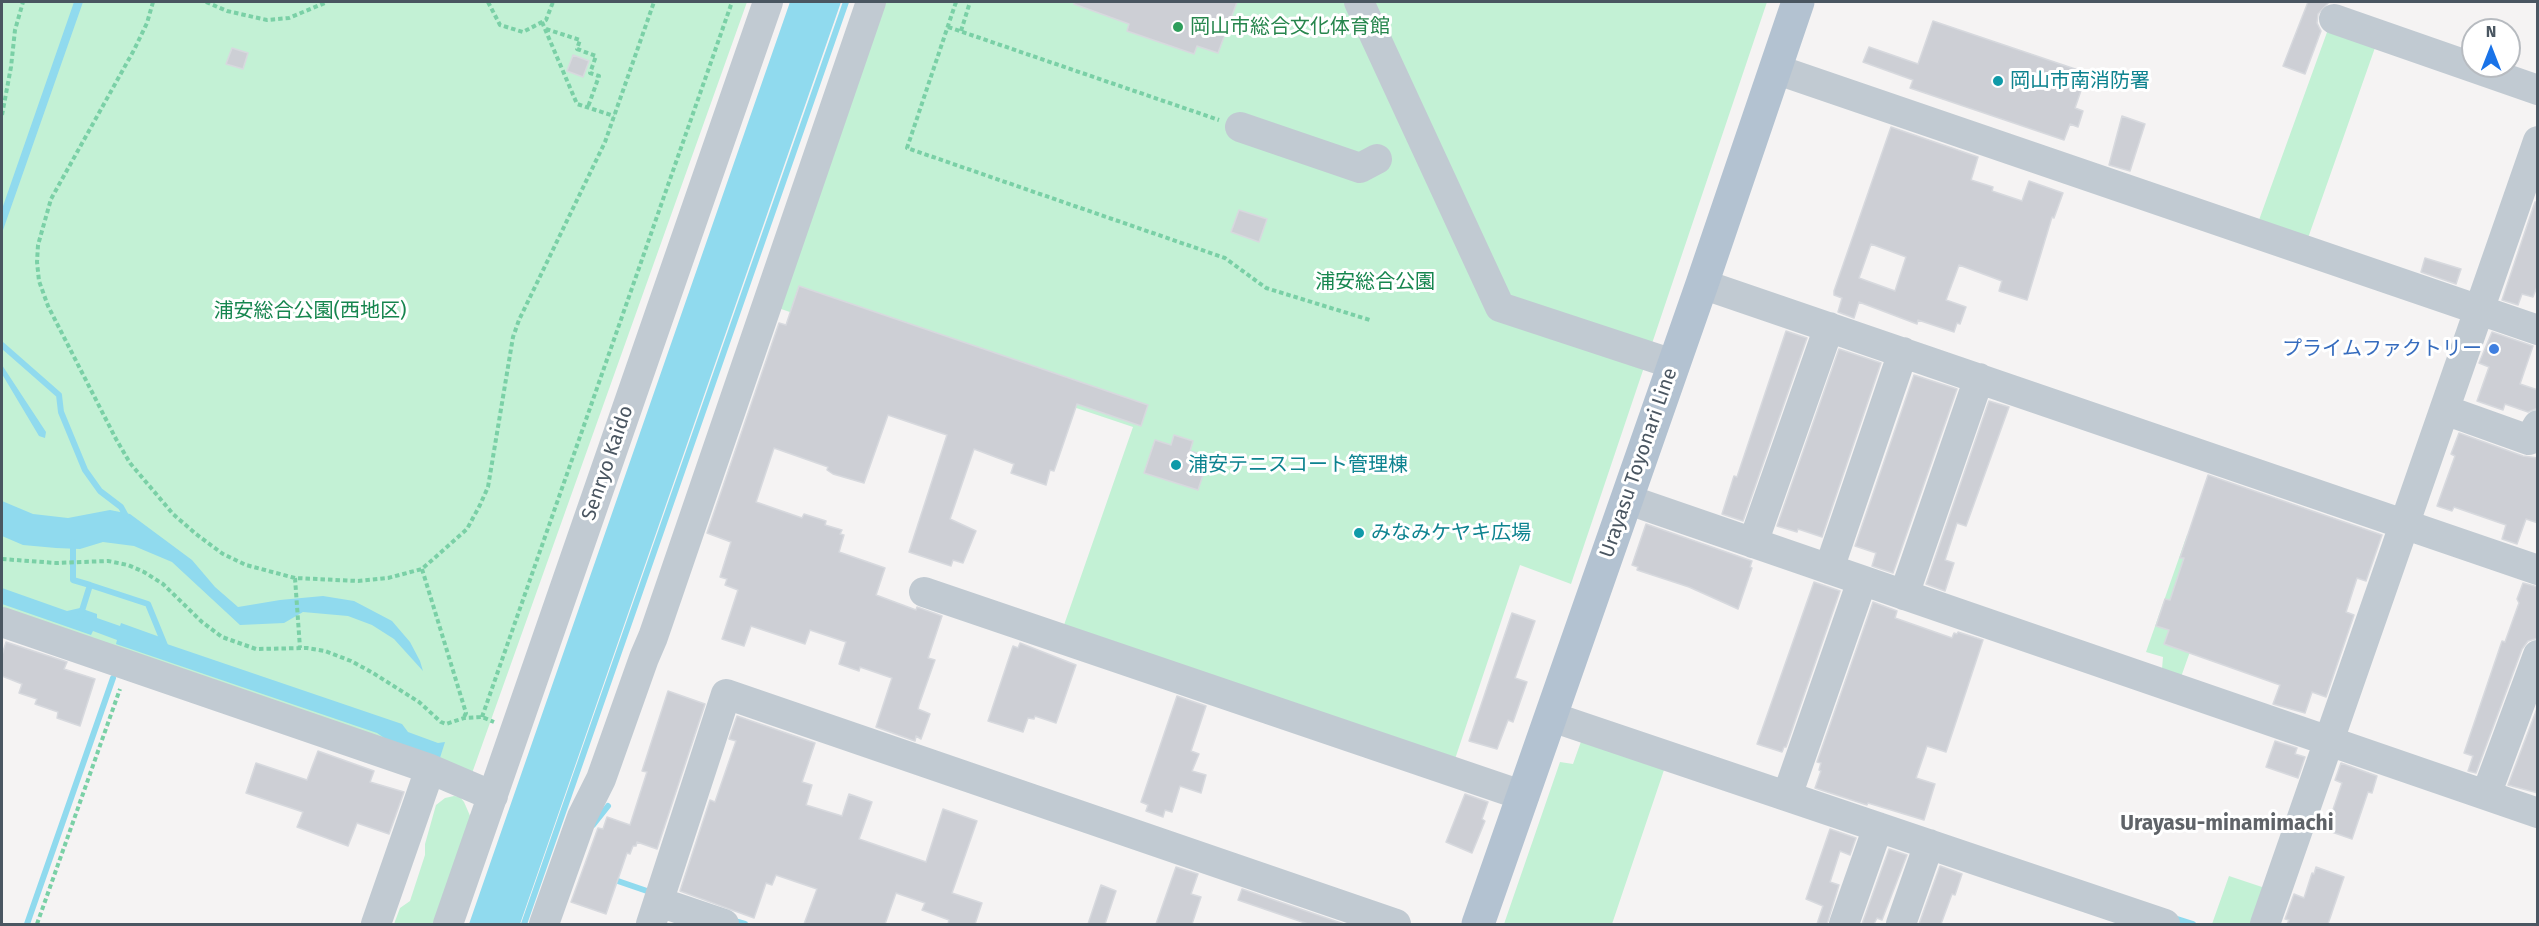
<!DOCTYPE html>
<html>
<head>
<meta charset="utf-8">
<style>
  body { margin:0 }
  #map { position:relative; width:2539px; height:926px; overflow:hidden; background:#f5f3f3; font-family:"Fira Sans",sans-serif }
  canvas { display:block }
  .frame { position:absolute; inset:0; border:3px solid #4a5661; pointer-events:none }
  .north { position:absolute; left:2461px; top:18px; width:60px; height:60px; box-sizing:border-box; background:#fff; border:2px solid #b7bbc0; border-radius:50%; rotate:0deg; font-size:16px; font-weight:700; line-height:24px; text-align:center; color:#4a5661 }
  .north::after { content:''; display:block; margin:auto; width:21px; height:27px; background:#1a73e8; clip-path:polygon(50% 0,100% 100%,50% 72%,0 100%) }
</style>
</head>
<body>
<div id="map">
<canvas width="2539" height="926"></canvas>
<div class="frame"></div>
<div class="north">N</div>
</div>
<script>
const context = document.querySelector('canvas').getContext('2d');
context.lineJoin = 'round';
function fill(path, color) { context.fillStyle = color; context.fill(path, 'evenodd'); }
const poly = rows => new Path2D(rows.map(r => 'M' + r).join(''));
function trace(path, color, width, dash) { context.strokeStyle = color; context.lineWidth = width; context.lineCap = dash ? 'butt' : 'round'; context.setLineDash(dash || []); context.stroke(path); }
function label(font, color, halo, rows, align = 'center') {
  context.font = font + ' "Fira Sans","Noto Sans JP",sans-serif'; context.lineWidth = 6; context.setLineDash([]); context.textBaseline = 'middle'; context.strokeStyle = halo; context.fillStyle = color; for (const [text, x, y, turn = 0] of rows) {
    context.save(); context.translate(x, y); context.rotate((+turn || 0) * Math.PI / 180); context.textAlign = isNaN(turn) ? turn : align; if (halo) context.strokeText(text, 0, 0); context.fillText(text, 0, 0); context.restore();
  }
}
const green = poly([
  [2,2,747,2,471,776,2,617],
  [883,2,1767,2,1571,584,1520,565,1454,762,1064,625,1133,427,775,307],
  [2330,24,2377,42,2308,238,2259,220],
  [2187,535,2227,547,2181,677,2162,669,2163,657,2146,652],
  [1583,736,1666,764,1612,924,1504,924,1560,762,1573,764],
  [454,796,460,797,464,802,471,818,434,924,394,924,400,908,410,901,425,855,425,844,436,805,445,798],
  [2229,876,2268,889,2255,924,2212,924]
]);
const water = poly([
  [74,2,83,2,2,233,2,209],
  [790,2,841,2,520,924,469,924],
  [2,365,46,432,45,438,39,436,2,374],
  [2,501,33,514,68,518,110,510,130,514,192,560,215,587,238,607,280,600,323,596,354,601,392,621,410,642,420,661,423,671,394,639,372,625,348,616,303,612,284,623,240,625,172,562,134,546,103,542,80,549,56,548,23,545,2,536],
  [2,588,67,611,80,608,97,614,97,618,120,626,121,623,160,637,164,643,402,724,408,732,438,743,445,742,439,761,393,744,377,733,116,644,117,640,93,631,91,635,2,604]
]);
const stream = poly([
  [2,345,59,395,61,412,85,470,100,491,121,507,127,518],
  [73,542,73,580,90,585,80,617],
  [90,585,148,604,166,648],
  [593,825,608,806],
  [612,879,647,891],
  [2171,917,2193,924],
  [731,920,745,924],
  [27,924,113,678],
  [524,924,846,2]
]);
const building = poly([
  [1074,2,1237,2,1218,53,1197,46,1194,54,1127,31,1129,24,1074,4,1074,2],
  [2308,2,2329,2,2318,14,2317,23,2321,31,2305,74,2283,66,2308,2],
  [1933,21,2087,73,2075,108,2083,111,2078,127,2070,124,2064,140,1910,88,1913,80,1863,62,1869,47,1918,64,1933,21],
  [232,48,248,53,243,69,226,64,232,48],
  [573,55,589,61,583,77,567,71,573,55],
  [2122,116,2145,124,2130,171,2109,165,2122,116],
  [1891,127,1978,157,1971,180,1993,187,1992,191,2022,201,2029,181,2063,193,2054,218,2052,217,2027,300,1999,291,2002,281,1959,265,1946,300,1966,307,1960,324,1957,323,1954,332,1918,320,1917,324,1859,302,1854,318,1838,312,1842,298,1834,295,1834,291,1891,127],
  [1871,244,1906,257,1895,291,1859,278,1871,244],
  [2535,202,2538,202,2538,284,2533,297,2522,294,2518,305,2502,300,2535,202],
  [1239,210,1267,219,1259,242,1231,232,1239,210],
  [2425,258,2461,269,2456,284,2421,272,2425,258],
  [799,286,1148,405,1141,426,1077,404,1054,471,1050,470,1046,485,1011,473,1014,464,974,449,950,519,976,531,963,563,953,560,951,566,909,552,947,435,888,415,864,483,833,474,827,470,828,467,774,448,756,502,802,518,804,514,826,521,825,525,842,530,840,534,844,535,839,552,885,568,876,595,916,610,917,607,942,616,928,658,935,660,919,705,918,709,930,714,921,739,916,736,915,741,876,727,892,678,860,667,859,671,839,664,846,642,810,630,805,644,751,626,744,646,722,639,738,590,725,585,727,579,720,577,731,542,707,533,779,323,786,325,799,286],
  [1786,331,1807,338,1743,521,1722,514,1734,476,1737,477,1786,331],
  [2492,332,2533,346,2520,384,2538,390,2538,408,2528,412,2505,404,2503,410,2477,401,2489,367,2479,363,2492,332],
  [1839,349,1881,363,1822,537,1798,529,1797,532,1777,526,1839,349],
  [1914,375,1957,389,1893,573,1872,566,1876,553,1855,546,1914,375],
  [1989,401,2009,407,1966,526,1957,523,1945,560,1954,563,1945,591,1926,584,1989,401],
  [2459,433,2523,456,2538,458,2538,523,2526,519,2517,544,2502,539,2506,525,2454,507,2452,511,2437,506,2455,456,2451,454,2459,433],
  [1174,435,1193,441,1190,451,1209,457,1198,490,1144,473,1155,440,1171,445,1174,435],
  [2208,475,2382,535,2366,581,2357,578,2346,612,2354,615,2326,697,2312,692,2305,713,2273,704,2280,685,2164,644,2169,630,2156,626,2165,599,2170,600,2184,558,2180,558,2208,475],
  [1646,524,1752,561,1750,567,1752,568,1738,609,1689,587,1637,570,1638,567,1632,565,1646,524],
  [1814,582,1840,591,1786,747,1784,747,1782,752,1757,744,1814,582],
  [2523,583,2538,587,2538,638,2528,641,2522,649,2476,773,2468,771,2473,756,2464,753,2502,641,2505,642,2519,603,2517,599,2523,583],
  [1873,602,1897,611,1895,618,1952,638,1954,633,1957,634,1958,632,1983,640,1946,752,1927,746,1916,778,1935,784,1924,820,1868,803,1867,805,1815,788,1821,771,1819,770,1821,763,1817,762,1873,602],
  [1512,613,1535,621,1515,678,1527,682,1513,722,1508,720,1497,749,1469,741,1512,613],
  [6,642,67,662,64,669,95,679,80,726,57,718,58,712,35,704,37,699,19,693,22,684,2,676,2,655,6,642],
  [1020,643,1076,665,1056,723,1035,716,1034,719,1028,718,1023,732,988,721,1013,646,1018,648,1020,643],
  [668,691,705,704,657,849,637,842,636,846,633,846,630,854,627,853,606,914,571,902,598,828,603,829,607,817,630,825,647,772,642,771,668,691],
  [1177,696,1206,706,1191,751,1199,754,1192,771,1206,775,1201,793,1180,786,1172,812,1165,810,1163,817,1146,811,1148,805,1141,802,1177,696],
  [2538,706,2538,793,2508,785,2538,706],
  [737,716,815,743,802,782,812,785,806,805,842,816,849,794,872,802,859,839,926,862,943,809,977,821,952,893,982,903,975,924,948,924,949,920,922,910,925,903,896,893,885,924,804,924,817,889,776,875,772,885,766,883,754,918,680,891,710,800,715,802,736,741,729,739,737,716],
  [2275,741,2297,748,2295,754,2305,757,2298,778,2266,767,2275,741],
  [318,751,374,771,370,782,404,792,389,834,357,823,348,846,297,827,303,812,246,793,256,763,307,780,318,751],
  [2341,763,2377,776,2372,793,2368,792,2352,839,2326,830,2342,783,2335,780,2341,763],
  [1465,794,1488,802,1482,819,1485,821,1472,853,1446,842,1465,794],
  [1830,829,1856,838,1850,855,1840,851,1830,882,1839,885,1827,924,1817,924,1823,906,1806,899,1830,829],
  [1889,849,1907,855,1882,920,1877,918,1874,924,1862,924,1889,849],
  [1940,866,1962,874,1955,895,1952,894,1941,924,1919,924,1940,866],
  [1176,867,1198,874,1191,894,1201,897,1192,924,1156,924,1176,867],
  [2316,867,2344,877,2328,924,2287,924,2289,920,2285,919,2294,894,2304,898,2312,873,2314,874,2316,867],
  [1101,885,1116,891,1105,924,1088,924,1101,885],
  [1242,889,1344,924,1308,924,1238,900,1242,889]
]);
const path = poly([
  [153,2,147,23,134,50,51,199,38,245,37,262,39,281,48,306,116,439,130,463,173,514,196,534,223,554,246,565,295,578,358,581,388,578,422,569,467,529,480,505,488,487,513,337,519,320,605,142,654,2],
  [206,2,227,11,267,20,289,18,327,2],
  [488,2,500,25,523,32,546,20,553,2],
  [956,2,907,148,1225,258,1266,288,1370,320],
  [542,22,577,104,614,116],
  [948,27,1219,120],
  [546,29,580,40,577,49,596,56,590,73,599,76,588,107],
  [961,31,970,2],
  [2,115,11,67,15,30,23,2],
  [2,559,56,563,108,561,128,565,144,572,163,584,202,622,222,637,256,649,307,648,325,651,351,661,373,673,419,702,441,722,446,724,464,718,482,717,494,722],
  [422,569,466,713,464,717],
  [295,578,300,648],
  [482,717,732,2],
  [37,924,120,689]
]);
const minor = poly([
  [1359,2,1500,307,1673,364],
  [2334,19,2538,90],
  [1775,69,2538,330],
  [1240,127,1360,168,1377,159],
  [1702,284,2538,570],
  [2445,410,2529,440,2538,425],
  [1626,499,2538,813],
  [1753,543,1829,327],
  [1829,569,1903,352],
  [924,592,1524,796],
  [1904,595,1979,378],
  [2,622,430,769,493,796],
  [1552,717,2165,924],
  [2486,795,2538,655],
  [1787,796,1862,581],
  [659,902,724,924],
  [376,924,430,769],
  [448,924,768,2],
  [544,924,582,817,601,779,644,658,653,637,871,2],
  [651,924,726,694,1396,924],
  [1844,924,1878,827],
  [1901,924,1929,844],
  [2265,924,2538,141]
]);
const major = poly([
  [1478,924,1702,284,1798,2]
]);
const markers = [
  [1178,27,6,"#2e9e5b"],
  [1998,81,6,"#0f9aa8"],
  [2494,349,6,"#3f7fe0"],
  [1176,465,6,"#0f9aa8"],
  [1359,533,6,"#0f9aa8"]
];
const leisureNames = [
  ["岡山市総合文化体育館",1190,27]
];
const cultureNames = [
  ["岡山市南消防署",2010,81],
  ["浦安テニスコート管理棟",1188,465],
  ["みなみケヤキ広場",1371,533]
];
const parkNames = [
  ["浦安総合公園",1375,282],
  ["浦安総合公園(西地区)",310,311]
];
const shopNames = [
  ["プライムファクトリー",2482,349]
];
const streetNames = [
  ["Senryo Kaido",608,463,-71],
  ["Urayasu Toyonari Line",1639,463,-71]
];
const neighbourhoodNames = [
  ["Urayasu-minamimachi",2227,824]
];
fill(green, '#c3f1d5');
fill(water, '#90daee');
trace(stream, '#90daee', 6);
fill(building, '#cdcfd5');
trace(building, '#d7d9de', 1.5);
trace(path, '#7ad0a6', 4, [4.5, 3]);
trace(minor, '#c1cad2', 30);
trace(major, '#b3c2d1', 33);
for (const [x, y, r, color] of markers) { const dot = new Path2D(); dot.arc(x, y, r, 0, 2 * Math.PI); context.fillStyle = color; context.fill(dot); trace(dot, '#fff', 2); }
label('20px', '#27864d', '#fff', leisureNames, 'left');
label('20px', '#0d838f', '#fff', cultureNames, 'left');
label('20px', '#17864f', '#fff', parkNames);
label('20px', '#366cbe', '#fff', shopNames, 'right');
label('20px', '#4a5661', '#fff', streetNames);
label('bold 21px', '#5f6368', '#fff', neighbourhoodNames);
</script>
</body>
</html>
